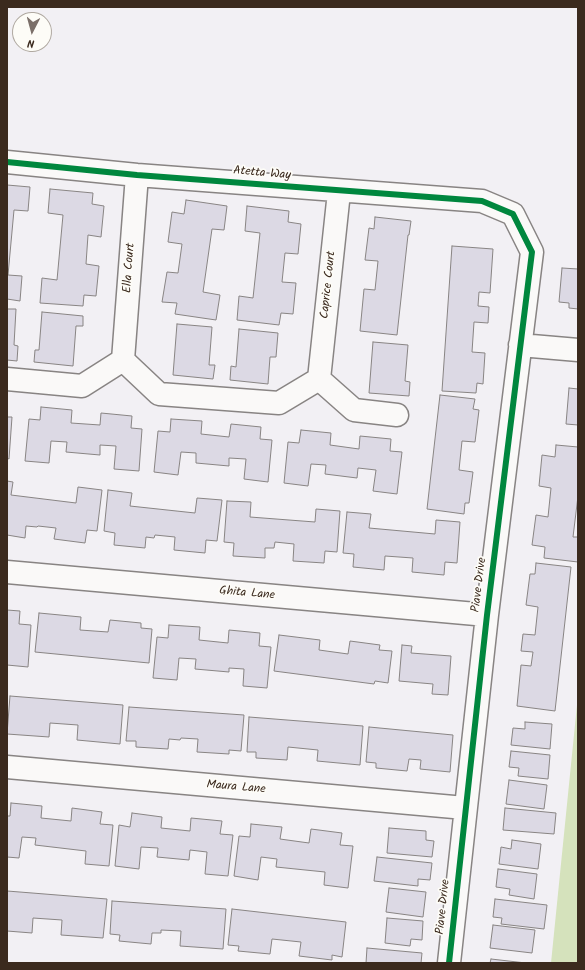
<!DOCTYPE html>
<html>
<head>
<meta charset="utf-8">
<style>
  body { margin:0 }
  #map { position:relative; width:585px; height:970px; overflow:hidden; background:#f2f0f4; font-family:Kalam,sans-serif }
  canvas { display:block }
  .frame { position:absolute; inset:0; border:8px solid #3b2a1e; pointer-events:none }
  .north { position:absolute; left:12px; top:12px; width:40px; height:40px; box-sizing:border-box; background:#fdfcf7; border:1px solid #afa8a0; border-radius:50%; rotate:186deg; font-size:11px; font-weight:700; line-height:16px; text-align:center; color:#3b2a1e }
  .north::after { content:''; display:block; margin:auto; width:14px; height:18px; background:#7b6f69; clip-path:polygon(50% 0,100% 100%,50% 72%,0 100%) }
</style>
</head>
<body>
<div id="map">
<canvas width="585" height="970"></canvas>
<div class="frame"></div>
<div class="north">N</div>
</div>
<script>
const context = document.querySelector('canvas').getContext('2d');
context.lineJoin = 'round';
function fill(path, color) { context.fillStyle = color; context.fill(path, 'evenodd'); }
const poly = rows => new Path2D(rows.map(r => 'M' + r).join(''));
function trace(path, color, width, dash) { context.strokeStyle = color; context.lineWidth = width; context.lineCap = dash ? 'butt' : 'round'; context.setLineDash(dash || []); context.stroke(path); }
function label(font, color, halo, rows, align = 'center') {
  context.font = font + ' Kalam,sans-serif'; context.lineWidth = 3.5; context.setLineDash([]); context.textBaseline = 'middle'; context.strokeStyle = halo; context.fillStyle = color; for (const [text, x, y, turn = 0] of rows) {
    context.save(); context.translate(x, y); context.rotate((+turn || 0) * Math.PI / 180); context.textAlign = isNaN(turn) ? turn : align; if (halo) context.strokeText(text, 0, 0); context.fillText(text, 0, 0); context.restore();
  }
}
const green = poly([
  [578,695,578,963,551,963]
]);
const building = poly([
  [7,185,30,187,28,211,14,210,8,275,22,276,20,301,7,299,7,185],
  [50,189,93,193,92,204,104,206,101,237,88,235,86,264,99,266,96,296,84,295,83,306,40,303,42,278,57,280,63,215,48,213,50,189],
  [186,200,227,206,224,230,212,229,203,292,220,295,216,320,175,314,177,303,162,302,167,272,178,273,182,244,168,242,172,212,184,214,186,200],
  [247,206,289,211,288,222,301,224,298,254,285,253,282,282,296,283,293,314,281,313,279,325,237,320,239,296,253,298,260,233,245,231,247,206],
  [375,217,411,221,409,235,408,235,397,335,360,331,364,289,375,290,378,261,365,260,369,228,374,229,375,217],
  [452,246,493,249,490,293,479,292,478,306,489,307,488,323,474,322,472,352,485,353,483,384,477,383,476,393,442,391,452,246],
  [562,268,578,269,578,309,569,308,569,303,559,302,562,268],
  [7,309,16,309,14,345,18,346,17,361,7,360,7,309],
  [42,312,83,316,83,326,76,326,73,366,34,362,35,350,39,350,42,312],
  [177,324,212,327,209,365,215,365,213,379,173,375,177,324],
  [239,329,278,333,276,357,270,357,268,384,230,380,231,366,236,367,239,329],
  [373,342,408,345,405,381,410,382,409,396,369,393,373,342],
  [569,388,578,389,578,425,566,424,569,388],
  [440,395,475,399,473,409,479,410,475,442,462,441,459,470,473,472,469,503,465,503,464,514,427,509,440,395],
  [41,407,72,410,71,423,100,425,101,413,132,416,131,428,142,429,139,471,114,469,116,446,100,445,100,455,66,452,67,442,51,441,49,463,25,461,29,419,40,420,41,407],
  [7,417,12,417,9,459,7,458,7,417],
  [171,419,202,421,201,434,229,437,231,424,261,427,260,439,272,440,268,482,244,479,246,459,229,458,229,466,196,463,196,453,181,452,178,475,154,472,158,431,170,432,171,419],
  [301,430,331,433,330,445,359,449,360,436,391,439,390,451,402,452,397,494,373,491,376,470,358,468,357,478,325,474,326,465,311,464,308,486,284,483,288,442,299,443,301,430],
  [556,445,578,447,578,496,573,537,578,537,578,562,544,558,545,547,532,545,536,515,548,517,551,488,539,486,542,455,555,457,556,445],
  [7,481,13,482,11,495,76,503,78,487,102,490,97,531,87,530,85,543,54,539,56,528,38,526,37,527,26,526,25,538,7,535,7,481],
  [108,490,132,493,130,506,195,513,197,498,222,500,217,541,206,540,205,553,174,550,175,537,155,535,154,538,146,537,145,548,114,545,115,533,104,531,108,490],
  [227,501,251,502,250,517,315,522,316,509,340,511,337,552,325,551,324,563,293,561,294,544,275,542,274,548,265,548,265,558,233,556,234,543,224,542,227,501],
  [347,512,371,514,369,528,435,534,436,520,460,522,457,563,445,562,444,575,412,572,413,558,385,556,384,570,353,567,354,554,343,553,347,512],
  [536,563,571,567,555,711,517,706,521,665,531,666,533,652,521,651,523,634,535,635,538,607,526,605,530,574,535,574,536,563],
  [7,610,20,611,19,624,31,625,28,667,7,665,7,610],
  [39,613,81,617,80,630,108,632,110,620,141,623,141,628,152,629,149,663,35,652,39,613],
  [169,625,200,627,199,640,228,643,229,630,260,633,259,646,271,647,267,688,243,686,244,669,229,668,229,672,195,669,196,659,179,658,177,680,153,678,157,637,168,638,169,625],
  [279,635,320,640,319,650,348,654,350,641,380,645,379,650,392,651,388,683,375,681,374,684,274,671,279,635],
  [402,645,412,646,411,653,451,656,448,695,432,694,433,684,399,681,402,645],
  [10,696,123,705,120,744,77,740,78,725,50,723,49,737,7,734,10,696],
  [129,707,244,715,241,751,229,750,229,754,197,752,198,739,181,738,180,740,169,739,168,749,136,747,136,741,126,741,129,707],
  [249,717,363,726,360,765,317,761,318,750,288,747,287,760,256,758,256,752,247,752,249,717],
  [525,722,552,724,550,749,511,745,513,728,525,729,525,722],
  [369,727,453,735,450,772,420,769,421,760,409,759,407,771,376,768,376,763,366,762,369,727],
  [511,751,550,755,548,779,518,776,519,768,509,767,511,751],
  [509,780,547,785,544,809,506,804,509,780],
  [11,803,42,806,41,818,71,821,72,808,102,812,100,824,113,825,109,866,85,864,86,851,35,845,36,838,22,837,19,858,7,857,7,816,10,816,11,803],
  [505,808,556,813,554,834,503,830,505,808],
  [132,813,162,817,161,828,190,831,191,818,222,821,220,834,233,835,228,876,205,874,207,852,190,850,189,860,157,857,158,848,141,847,139,869,115,866,119,825,130,827,132,813],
  [251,824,282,827,280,839,309,843,311,829,342,833,340,845,353,846,348,888,324,885,325,872,276,867,277,859,261,857,258,880,234,876,239,836,250,837,251,824],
  [389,828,426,831,426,840,434,841,432,857,387,853,389,828],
  [512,840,541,844,538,869,499,864,501,847,511,849,512,840],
  [377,857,432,863,430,880,418,879,418,886,374,881,377,857],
  [498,869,537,874,534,899,509,895,510,889,496,887,498,869],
  [389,888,426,892,423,917,386,912,389,888],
  [7,891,107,899,103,938,61,935,62,920,33,918,32,933,7,931,7,891],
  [495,899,547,905,544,929,501,924,502,918,493,917,495,899],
  [112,901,226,909,223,949,180,946,181,931,161,930,161,933,152,933,151,944,119,941,120,935,110,934,112,901],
  [232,909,346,922,342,957,332,955,332,960,299,956,301,942,272,939,270,954,238,951,239,946,228,945,232,909],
  [387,918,423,921,422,940,411,939,410,946,385,943,387,918],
  [493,925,535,930,532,953,490,948,493,925],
  [367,948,422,953,421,963,366,963,367,948],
  [491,959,526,963,490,963,491,959]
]);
const minor = poly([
  [7,162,137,175,482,201,513,214,532,252,487,615,449,963],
  [520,345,578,350],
  [123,360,159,394,279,403,319,379],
  [123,360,137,175],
  [7,379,82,386,123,360],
  [319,379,339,192],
  [319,379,354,410,397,415],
  [7,572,487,615],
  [7,767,465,808]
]);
const cycleway = poly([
  [7,162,137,175,482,201,513,214,532,252,487,615,449,963]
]);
const streetNames = [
  ["Atetta Way",262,174,5],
  ["Ella Court",130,268,-86],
  ["Caprice Court",329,285,-84],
  ["Piave Drive",480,585,-83],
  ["Ghita Lane",247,594,5],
  ["Maura Lane",236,788,5],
  ["Piave Drive",444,907,-84]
];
fill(green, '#d5e2bc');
fill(building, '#dcd9e4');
trace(building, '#888483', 1);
trace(minor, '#888483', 25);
trace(minor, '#faf9f8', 22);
trace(cycleway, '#00873e', 6);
label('12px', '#3b2a1e', '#fdfcf7', streetNames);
</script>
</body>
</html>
